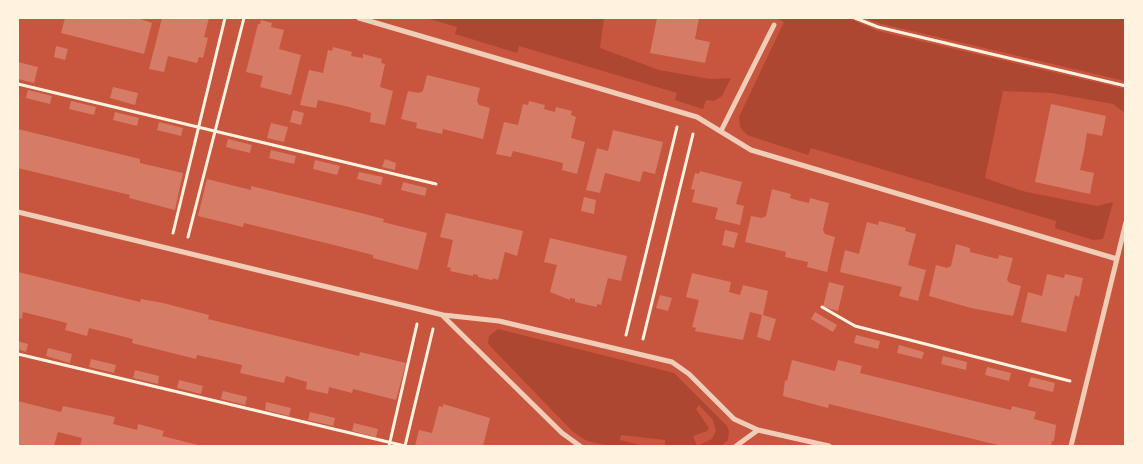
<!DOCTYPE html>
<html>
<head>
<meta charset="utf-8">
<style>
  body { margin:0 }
  #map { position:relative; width:1143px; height:464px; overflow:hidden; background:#c8553d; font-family:Lato,sans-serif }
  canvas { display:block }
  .frame { position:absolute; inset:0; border:19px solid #fff3e0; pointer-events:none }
</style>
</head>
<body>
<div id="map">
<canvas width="1143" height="464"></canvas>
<div class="frame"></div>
</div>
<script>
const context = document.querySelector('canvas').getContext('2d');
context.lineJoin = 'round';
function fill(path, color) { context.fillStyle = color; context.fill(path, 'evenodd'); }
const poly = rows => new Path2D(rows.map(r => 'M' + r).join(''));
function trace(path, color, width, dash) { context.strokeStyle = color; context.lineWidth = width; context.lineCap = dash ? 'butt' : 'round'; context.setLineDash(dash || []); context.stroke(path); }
const green = poly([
  [426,18,604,18,600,48,659,70,710,79,731,78,722,96,714,101,706,100,703,109,675,100,677,93,519,46,517,53,455,34,457,27],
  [775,18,848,18,878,31,1125,89,1125,113,1113,104,1052,93,1003,91,985,178,1022,191,1097,206,1113,202,1103,239,1093,240,1055,228,1056,221,811,148,808,155,747,135,740,127,739,117,784,22],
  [864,18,1125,18,1125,81,878,23],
  [498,329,674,373,727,426,729,431,728,440,721,446,665,446,665,440,621,435,620,440,644,446,609,446,587,441,572,431,491,347,488,343,489,336],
  [699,405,713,420,716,431,712,439,697,446,693,436,707,431,709,428,696,409]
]);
const building = poly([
  [65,18,138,18,152,23,144,54,61,33],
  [162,18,209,18,204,37,208,38,203,58,199,57,197,63,168,56,164,72,149,69],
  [657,18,699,18,695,39,710,42,705,63,650,53],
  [261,20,272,23,271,27,284,30,279,49,301,55,291,95,260,87,263,76,246,72,258,24,260,24],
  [56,46,68,49,65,60,54,57],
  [333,47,352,52,351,56,363,58,363,54,382,59,381,63,385,64,380,87,393,91,385,125,370,122,371,113,345,106,318,100,316,108,300,105,309,70,323,73,328,50,332,51],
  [18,62,38,67,34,83,18,79],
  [427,75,480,88,477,101,479,105,490,108,483,139,443,129,442,134,416,128,417,123,401,119,408,91,419,93,423,91],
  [113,87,138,93,135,105,110,98],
  [28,90,52,96,50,104,26,98],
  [71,101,96,107,94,115,69,109],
  [529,101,545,105,544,109,555,112,556,107,572,111,571,115,576,117,571,138,585,142,577,174,562,170,563,163,513,151,511,157,496,154,504,122,518,125,523,104,528,105],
  [1051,104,1106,116,1102,136,1087,133,1084,152,1080,170,1094,173,1090,194,1035,182],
  [293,110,304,113,301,125,290,122],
  [115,112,139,118,137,126,113,120],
  [159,122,183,128,181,136,157,130],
  [271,123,288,127,284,142,267,138],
  [18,129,140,159,140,163,183,173,175,210,129,198,130,195,18,168],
  [613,130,663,142,655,174,643,171,640,182,605,173,600,193,586,190,597,148,608,151],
  [228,139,252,145,250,153,226,147],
  [271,150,296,156,294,164,269,158],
  [385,159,396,163,395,170,382,167],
  [315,160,340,166,337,175,313,169],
  [700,171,742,182,736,204,744,206,740,225,715,219,718,208,692,202,695,190,691,189,695,173,699,174],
  [359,172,383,177,381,185,357,179],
  [207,179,251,190,251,186,361,213,384,219,383,222,427,233,418,270,373,258,373,255,330,244,244,223,243,227,198,216],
  [403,182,427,188,425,196,401,190],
  [772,189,791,194,790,198,800,201,809,203,810,198,829,203,823,230,825,234,835,237,827,272,807,267,808,262,785,257,786,252,745,242,751,216,762,218,766,216],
  [584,197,596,200,594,214,581,211],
  [446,213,523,231,517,256,505,252,498,280,493,278,492,280,478,277,478,275,473,274,473,276,450,271,451,268,447,267,453,240,440,237],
  [879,221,906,228,905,231,916,234,908,265,926,270,918,301,899,296,902,287,840,272,845,250,859,254,867,222,878,225],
  [725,230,738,233,734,248,722,245],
  [550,238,627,256,621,281,608,278,601,305,597,304,597,307,575,302,575,299,570,298,570,300,550,292,557,265,544,262],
  [956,244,970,248,970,252,998,259,999,255,1013,258,1007,280,1010,283,1021,286,1013,316,971,308,929,296,936,265,947,268,951,266],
  [18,272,140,302,141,299,163,303,209,315,208,319,359,356,360,352,406,363,396,400,353,389,352,393,329,387,328,394,306,389,307,382,286,376,284,383,240,373,242,365,220,360,197,355,196,359,132,343,133,339,89,328,87,336,65,330,67,323,23,312,22,319,18,318],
  [692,273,731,282,729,292,740,295,743,285,768,291,763,315,776,319,770,341,757,337,762,315,750,312,743,340,695,331,696,328,692,327,699,300,686,297],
  [1047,274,1064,278,1065,274,1083,278,1079,297,1075,295,1066,332,1021,322,1028,292,1042,296],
  [829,282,844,286,838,311,823,307],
  [660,295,672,298,668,311,656,308],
  [815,312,837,325,833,332,811,319],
  [856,335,880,341,878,349,854,343],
  [18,341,28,344,26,352,18,349],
  [899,345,924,352,922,359,897,353],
  [48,348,72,354,70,363,46,356],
  [943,356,967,362,966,370,941,364],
  [91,359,116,365,114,373,89,367],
  [792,360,835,371,838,360,862,366,860,373,1011,410,1012,406,1036,412,1034,419,1056,425,1054,441,1052,441,1051,446,1002,446,829,404,828,408,783,396,785,380,787,381],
  [987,367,1011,373,1009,381,985,375],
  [135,370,159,376,158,384,133,378],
  [1031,377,1055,383,1053,392,1028,386],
  [179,380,203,386,201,394,177,388],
  [223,391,247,397,245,405,221,399],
  [18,401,61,412,63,406,115,417,113,424,137,430,138,424,164,431,162,436,202,446,80,446,82,438,58,432,54,446,18,446],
  [266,402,291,408,289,416,265,410],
  [443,404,490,418,483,446,415,446,419,430,432,433,439,406,443,407],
  [310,412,335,418,333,426,308,420],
  [354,423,378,429,376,437,352,431]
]);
const path = poly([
  [855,18,878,27,1126,86],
  [18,84,436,184],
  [173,233,225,18],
  [188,237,244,18],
  [822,307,855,326,1070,381],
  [626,335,677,127],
  [643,339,693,134],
  [18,354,405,446],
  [389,446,417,324],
  [405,446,433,329]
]);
const minor = poly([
  [359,18,697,117,751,150,1117,259],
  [721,131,774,25],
  [18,212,443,315,499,321,672,362,689,374,734,419,758,430,736,446],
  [443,316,562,433,580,446],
  [758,430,829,446],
  [1071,446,1126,222]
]);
fill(green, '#ae4732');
fill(building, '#d67c66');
trace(path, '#fff3e0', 3);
trace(minor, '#f1ccb7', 5);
</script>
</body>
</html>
